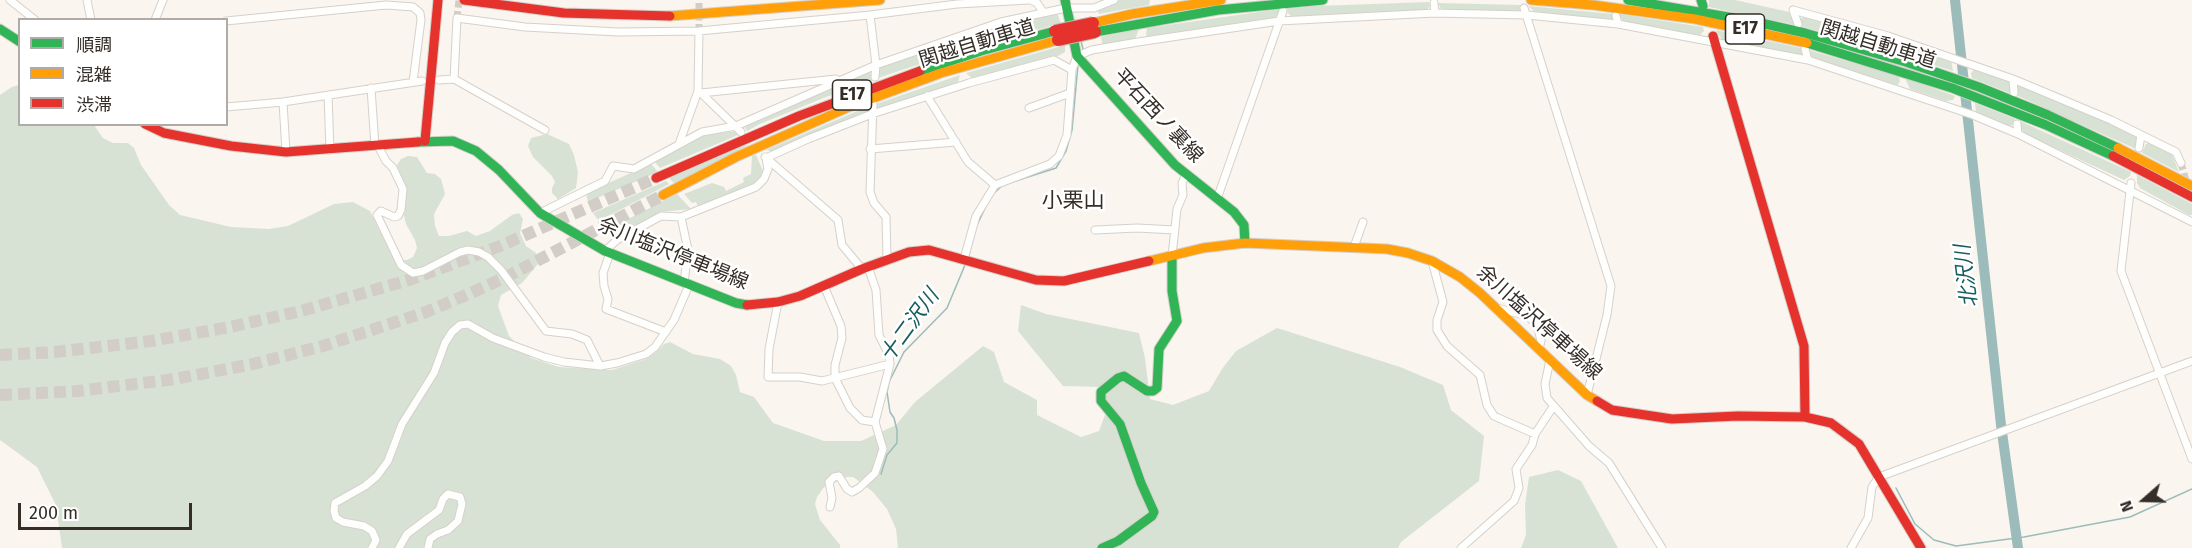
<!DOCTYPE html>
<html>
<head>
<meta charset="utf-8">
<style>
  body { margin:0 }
  #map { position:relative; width:2192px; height:548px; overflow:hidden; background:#faf5ef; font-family:"Fira Sans","Noto Sans JP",sans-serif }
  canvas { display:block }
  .legend { position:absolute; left:18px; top:18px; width:210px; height:108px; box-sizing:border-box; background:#fff; border:2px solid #aeaba9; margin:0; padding:8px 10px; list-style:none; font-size:18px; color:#352e28 }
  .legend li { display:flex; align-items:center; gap:12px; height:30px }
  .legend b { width:30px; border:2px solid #aeaba9 }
  .north { position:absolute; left:2114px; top:470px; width:60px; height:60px; -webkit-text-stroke:4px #fff; paint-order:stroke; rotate:250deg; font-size:16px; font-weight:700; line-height:24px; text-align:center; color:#352e28 }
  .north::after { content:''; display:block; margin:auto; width:21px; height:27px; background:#352e28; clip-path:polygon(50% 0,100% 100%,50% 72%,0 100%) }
  .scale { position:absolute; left:18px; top:503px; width:174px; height:27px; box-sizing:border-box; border:3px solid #352e28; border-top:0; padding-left:8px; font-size:18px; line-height:21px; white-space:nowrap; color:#352e28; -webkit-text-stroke:4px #fff; paint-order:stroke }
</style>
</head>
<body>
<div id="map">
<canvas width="2192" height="548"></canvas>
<ul class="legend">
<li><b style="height:8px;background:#30b455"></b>順調</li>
<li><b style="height:8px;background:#ff9f0a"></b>混雑</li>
<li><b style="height:8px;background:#e5322d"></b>渋滞</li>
</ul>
<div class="north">N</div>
<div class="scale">200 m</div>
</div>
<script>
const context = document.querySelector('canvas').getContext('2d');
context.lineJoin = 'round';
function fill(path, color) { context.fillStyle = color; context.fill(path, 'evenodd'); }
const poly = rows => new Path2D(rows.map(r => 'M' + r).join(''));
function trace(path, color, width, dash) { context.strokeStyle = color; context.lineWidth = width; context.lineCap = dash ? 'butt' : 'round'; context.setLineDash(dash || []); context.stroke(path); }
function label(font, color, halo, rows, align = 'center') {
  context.font = font + ' "Fira Sans","Noto Sans JP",sans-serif'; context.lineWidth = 5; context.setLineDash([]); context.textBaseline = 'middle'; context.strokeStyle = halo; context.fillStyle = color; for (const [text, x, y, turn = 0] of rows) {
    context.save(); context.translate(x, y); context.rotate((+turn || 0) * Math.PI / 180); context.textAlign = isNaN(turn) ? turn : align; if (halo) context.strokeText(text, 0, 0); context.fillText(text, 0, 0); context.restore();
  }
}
const green = poly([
  [1117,0,1150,0,1149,5,1099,14,1097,8],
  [1709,0,1735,0,1789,12,1795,25,1709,7],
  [1429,2,1430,6,1426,11,1292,17,1287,12,1288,9,1317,6],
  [1438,3,1521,5,1521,7,1519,12,1444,10,1441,9],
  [1528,6,1613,14,1614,15,1611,20,1608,20,1536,13],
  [1280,9,1275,19,1149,37,1146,35,1147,28],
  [1057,13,1061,23,965,50,964,43,966,36,1033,17],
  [1619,14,1703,27,1704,31,1700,35,1694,36,1624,23],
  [1807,15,1888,39,1893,52,1801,26,1800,19],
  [1139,29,1135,39,1103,46,1101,37],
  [1716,30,1801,48,1803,52,1800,55,1796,55,1722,40],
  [952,41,956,43,959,51,878,78,880,67],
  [1900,43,1951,59,1953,71,1899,54,1897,46],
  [1065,45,1065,52,1058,56,973,79,966,73],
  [1808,50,1899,76,1900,82,1897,85,1818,61,1812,58],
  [1976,68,2010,81,2012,94,1972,78,1971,73],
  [867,71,871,74,872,81,826,97,760,124,747,131,745,128,748,123],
  [960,75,958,82,880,108,877,107,876,104],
  [1905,78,1955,96,1953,100,1946,101,1910,89],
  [2021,84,2134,134,2138,141,2136,149,2018,96,2016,88],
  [19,85,20,124,94,125,103,138,113,143,128,143,134,148,141,165,169,205,180,215,231,227,269,229,288,226,334,204,353,202,370,211,392,255,396,260,407,260,413,257,417,248,415,240,406,224,403,211,406,189,397,165,401,159,408,156,417,157,427,173,435,174,441,179,445,194,434,214,435,226,439,236,449,236,467,231,476,236,490,231,512,215,519,213,523,219,520,233,526,246,536,253,538,264,522,283,501,295,498,306,509,336,531,358,559,367,612,370,646,359,655,353,664,344,670,342,693,354,720,359,731,366,736,375,740,392,754,397,773,423,824,441,861,441,896,425,915,402,983,346,994,352,1004,382,1037,400,1037,415,1081,437,1099,431,1105,415,1101,387,1063,386,1018,331,1021,305,1046,314,1139,333,1145,358,1150,399,1173,405,1209,391,1222,369,1236,351,1277,328,1400,367,1443,385,1451,410,1484,436,1479,481,1401,542,1398,548,898,548,896,529,887,509,873,492,863,484,853,477,847,477,824,487,817,497,815,504,820,520,840,545,840,548,62,548,56,505,37,467,0,440,0,95,12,87],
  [1975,103,2015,119,2015,123,2009,127,1976,112],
  [869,106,868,112,865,114,807,136,774,152,766,150],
  [2020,121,2131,172,2130,176,2124,180,2025,134,2021,128],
  [728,132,735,132,738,135,660,168,655,162,703,134],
  [547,134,569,144,574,155,578,172,576,188,558,199,552,193,552,188,555,182,552,176,533,157,528,146,531,138],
  [2150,142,2171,152,2179,172,2142,153,2146,144],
  [745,145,747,146,675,184,669,178],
  [756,155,763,171,760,178,754,183,698,206,696,202,692,203,684,194,712,183,724,187,726,191,744,182,743,178,751,174,752,156],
  [651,164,658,172,588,202,586,193],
  [2137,175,2192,204,2192,215,2189,215,2140,188,2137,183],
  [666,181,669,184,599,221,593,213],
  [677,194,691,209,660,212,621,235,617,236,609,229],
  [1558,470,1581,481,1618,548,1521,548,1526,535,1525,505,1529,477]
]);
const stream = poly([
  [1081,41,1083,49],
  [994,193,1003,185,1056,168,1066,151,1072,130,1078,65],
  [977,225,988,202],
  [969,255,973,238],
  [881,474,887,455,897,443,897,430,894,418,890,412,887,392,889,382,904,352,947,308,965,265],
  [1896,488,1915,524,1934,540,1956,546,2024,537,2130,517,2192,489]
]);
const river = poly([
  [1955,0,2001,425,2018,548]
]);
const streetTunnel = poly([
  [457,18,459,0],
  [699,31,699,0],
  [2181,163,2187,184]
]);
const highwayTunnel = poly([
  [0,355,55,352,151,341,230,327,301,311,412,279,500,246,656,178],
  [0,395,78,391,175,379,253,364,323,346,426,312,471,293,508,276,663,195]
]);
const street = poly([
  [10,0,35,20],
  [87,0,91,20],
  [1031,0,1037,3,1043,12],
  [1434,3,1435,13],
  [1524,8,1611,286,1607,315,1587,395],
  [1793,10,1888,36,2013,79,2111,120,2176,152,2181,163],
  [1793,10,1798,24],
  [870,15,876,65,875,77],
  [1616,16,1618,24],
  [155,20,163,0],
  [226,21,386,5,413,7,420,13,421,20,413,82],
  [1805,49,1808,60],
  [454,79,457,18,525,27,618,32,699,31,870,15,957,4,1029,0],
  [2013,79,2014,93],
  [439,80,454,79,545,130],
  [371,88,375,146],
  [700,92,741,132],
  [701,93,836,79],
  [328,95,330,150],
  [927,96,968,162,995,185],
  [873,104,870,192,874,203,886,217,887,259],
  [226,107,283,102],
  [1029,108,1070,93],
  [2017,124,2018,134],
  [679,144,698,91,699,31],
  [378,146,386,161,393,168,403,189,401,210,398,216,394,217,381,211,377,215,401,265,413,273,423,271,460,252,468,250,479,252,488,257,501,270,546,331,572,334,587,340,600,366],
  [2139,148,2141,135],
  [870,149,956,142],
  [286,152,283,102,422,81],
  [765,157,838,220,842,245,862,269],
  [766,158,808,139,872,114,969,83,1054,60,1072,70],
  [2131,183,2121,271,2192,459],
  [1217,199,1283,11],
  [540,213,605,181,613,166,634,169,702,132,736,126,876,65,1001,22,1066,8,1094,8,1114,0],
  [681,217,688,250,684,283],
  [1095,230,1137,228,1175,230],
  [1354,247,1363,222],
  [605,251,617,240,661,216,681,217,756,187,764,179,768,169,766,158],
  [610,253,603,273,604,286,608,299,606,309,666,332],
  [1172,256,1177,209,1183,195,1182,183,1186,175],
  [964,259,976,216,995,185,1050,164,1059,156,1067,135,1072,70,1077,56,1092,50,1138,42,1279,21,1435,13,1527,15,1618,24,1808,60,1973,115,2018,134,2192,222],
  [1432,261,1443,302,1437,320,1437,330,1447,346,1480,375,1487,405,1494,416,1535,434],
  [824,286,841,326,842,338,835,365,835,378,850,408,862,420,875,422],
  [778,302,769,349,768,377,800,377,822,381,890,364],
  [1497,308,1528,316,1537,325,1541,341,1539,349],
  [1550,360,1545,384,1547,398,1589,446,1609,463,1662,548],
  [830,507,832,498,829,482,834,477,839,476,847,489,852,492,859,488,875,473,883,449,875,422,890,364,889,355,879,335,876,290,868,267],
  [372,548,376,540,372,531,364,526,343,522,336,518,334,511,335,503,365,486,377,476,388,461,402,424,434,373,445,343,452,332,460,325,468,324,493,338,544,357,564,362,600,366,617,363,646,354,655,347,674,320,689,285],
  [399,548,407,534,439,510,443,499,448,494,460,497,462,504,458,521,448,530,437,534,430,539,428,548],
  [1461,548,1514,501,1519,488,1516,469,1532,445,1535,434,1553,407],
  [1851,548,1868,518,1872,487,1879,477,2192,361]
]);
const fast = poly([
  [1065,0,1077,56,1175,165,1234,212,1244,225,1245,243],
  [1628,0,1752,21,1805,33,1906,62,1979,87,2048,115,2118,148],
  [1701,0,1703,6],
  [0,29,20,42],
  [1095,32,1218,10,1323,0],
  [1807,43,1952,88,2046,125,2113,156],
  [920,71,981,51,1055,31],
  [418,142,453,141,476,151,499,170,540,213,605,251,736,303,747,305],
  [1102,548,1118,541,1152,516,1154,512,1141,483,1120,424,1101,401,1101,392,1118,378,1124,376,1147,391,1153,391,1157,388,1159,349,1177,321,1172,291,1172,256]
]);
const slow = poly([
  [1531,0,1593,5,1695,19,1807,43],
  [670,16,880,0],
  [1093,23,1132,14,1221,0],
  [2118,148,2192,186],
  [663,195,736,157,849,107,941,73,1058,40],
  [1149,261,1203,248,1245,243,1387,249,1408,253,1432,261,1460,277,1480,293,1587,395,1597,401]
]);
const jam = poly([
  [464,0,564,13,670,16],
  [1713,36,1804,346,1805,417],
  [145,124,164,133,231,146,286,152,418,142],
  [425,141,438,0],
  [2113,156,2192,197],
  [656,178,799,116,920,71],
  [747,305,778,302,800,296,862,269,909,252,929,250,1036,280,1064,281,1149,261],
  [1597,401,1612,410,1672,419,1738,416,1805,417,1831,423,1859,444,1921,548]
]);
const jamBridge = poly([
  [1055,31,1093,23],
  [1058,40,1095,32]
]);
const shields = [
  [1745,29,39],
  [852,95,39]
];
const shieldNames = [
  ["E17",1745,29],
  ["E17",852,95]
];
const streetNames = [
  ["関越自動車道",977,44,-17],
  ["関越自動車道",1878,45,17],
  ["平石西ノ裏線",1158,116,47],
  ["余川塩沢停車場線",673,254,22],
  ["余川塩沢停車場線",1539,323,42]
];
const neighbourhoodNames = [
  ["小栗山",1073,201]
];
const waterNames = [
  ["北沢川",1967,276,-97],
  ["十二沢川",910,326,-54]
];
fill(green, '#d7e2d4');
trace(stream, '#9bbcba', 1.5);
trace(river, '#9bbcba', 10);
trace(streetTunnel, '#d3cdc7', 7, [7, 3.5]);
trace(highwayTunnel, '#d3cdc7', 12, [12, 6]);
trace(street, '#d6d0ca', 9);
trace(fast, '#d6d0ca', 11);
trace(slow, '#d6d0ca', 11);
trace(jam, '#d6d0ca', 11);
trace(street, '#fefefd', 7);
trace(fast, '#30b455', 9);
trace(slow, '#ff9f0a', 9);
trace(jam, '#e5322d', 9);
trace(jamBridge, '#c5b7b4', 14, []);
trace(jamBridge, '#e5322d', 12);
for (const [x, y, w] of shields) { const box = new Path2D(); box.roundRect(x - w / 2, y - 15, w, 30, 4.5); context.fillStyle = '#fff'; context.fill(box); trace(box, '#352e28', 1.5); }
label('bold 18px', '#352e28', null, shieldNames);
label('20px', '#352e28', '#fff', streetNames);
label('21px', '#352e28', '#fff', neighbourhoodNames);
label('italic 21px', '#175d5d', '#fff', waterNames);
</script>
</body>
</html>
